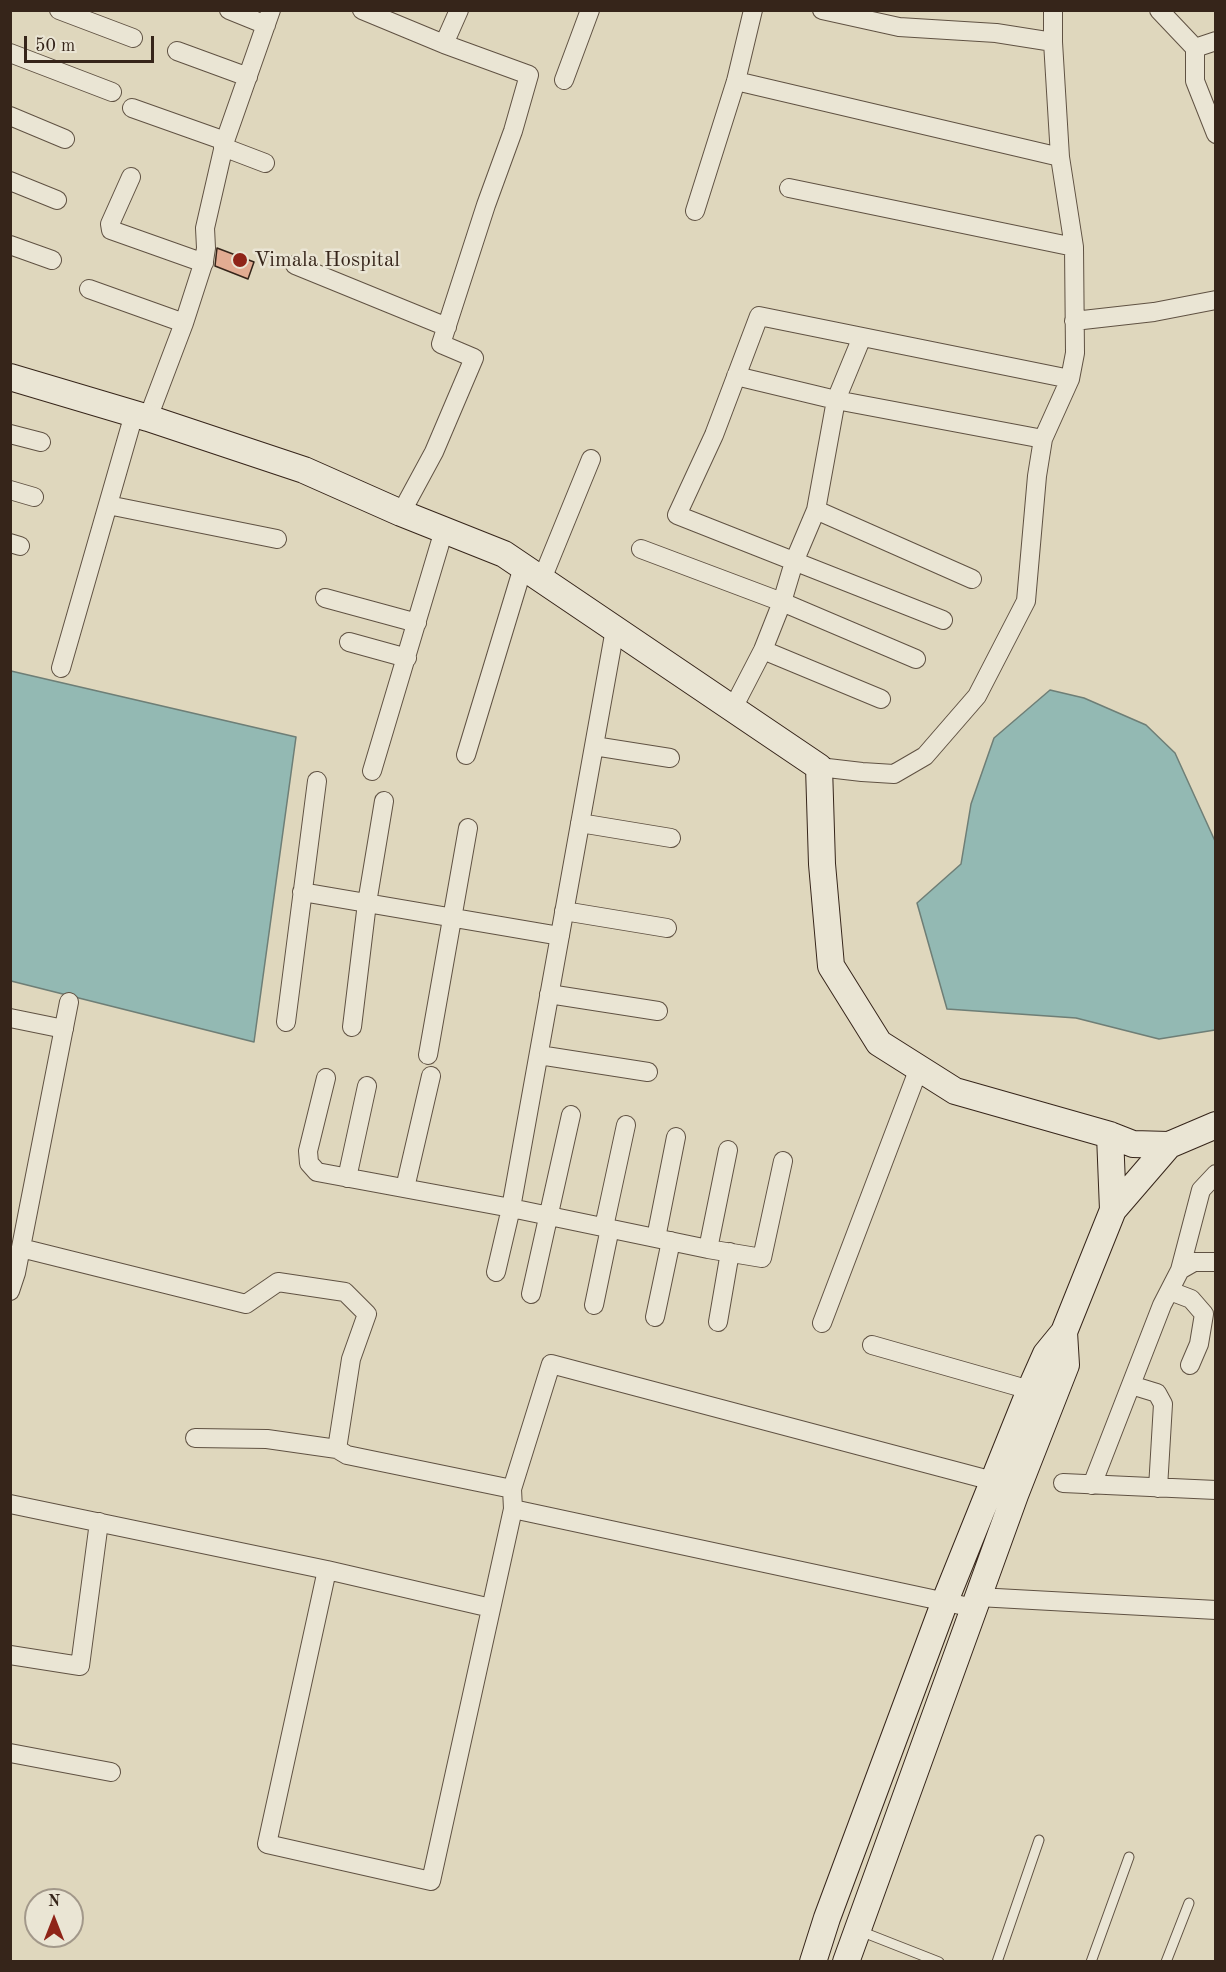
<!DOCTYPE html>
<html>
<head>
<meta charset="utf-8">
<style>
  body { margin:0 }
  #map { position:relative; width:1226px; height:1972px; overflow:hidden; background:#dfd7bd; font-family:"Old Standard TT",serif }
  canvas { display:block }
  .frame { position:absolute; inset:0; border:12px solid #36251a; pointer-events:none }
  .north { position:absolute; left:24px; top:1888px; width:60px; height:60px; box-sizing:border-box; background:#eae5d4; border:2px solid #a2988a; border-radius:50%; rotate:0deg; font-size:16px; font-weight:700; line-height:24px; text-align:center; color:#36251a }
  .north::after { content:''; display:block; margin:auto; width:21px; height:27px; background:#8f2418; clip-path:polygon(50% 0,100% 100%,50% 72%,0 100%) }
  .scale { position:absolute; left:24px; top:36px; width:130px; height:27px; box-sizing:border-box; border:3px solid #36251a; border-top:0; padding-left:8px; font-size:18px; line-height:21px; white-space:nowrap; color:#36251a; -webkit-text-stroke:4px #eae5d4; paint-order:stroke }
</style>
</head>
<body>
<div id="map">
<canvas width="1226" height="1972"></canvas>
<div class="frame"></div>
<div class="north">N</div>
<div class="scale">50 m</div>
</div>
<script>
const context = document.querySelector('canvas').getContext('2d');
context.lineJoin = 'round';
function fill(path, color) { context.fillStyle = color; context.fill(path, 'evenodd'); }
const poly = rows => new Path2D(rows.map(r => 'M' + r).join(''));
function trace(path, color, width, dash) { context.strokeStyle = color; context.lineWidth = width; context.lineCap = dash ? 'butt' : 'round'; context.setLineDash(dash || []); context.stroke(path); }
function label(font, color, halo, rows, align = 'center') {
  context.font = font + ' "Old Standard TT",serif'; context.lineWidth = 5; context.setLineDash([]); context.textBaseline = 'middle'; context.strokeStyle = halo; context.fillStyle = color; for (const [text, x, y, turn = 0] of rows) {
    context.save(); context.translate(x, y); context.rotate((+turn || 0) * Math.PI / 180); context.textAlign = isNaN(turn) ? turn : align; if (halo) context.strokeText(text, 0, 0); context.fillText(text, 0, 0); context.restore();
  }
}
const water = poly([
  [11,671,296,737,254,1042,11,981,11,671],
  [1050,690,1084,698,1146,725,1175,753,1215,841,1215,1030,1159,1039,1076,1018,947,1009,917,903,961,864,971,804,994,738,1050,690]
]);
const building = poly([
  [217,248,254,262,248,279,215,266,217,248]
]);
const lane = poly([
  [860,1931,939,1962],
  [997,1962,1039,1840],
  [1091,1962,1129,1857],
  [1166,1962,1189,1903]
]);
const street = poly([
  [59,10,133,38],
  [229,10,266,25],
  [362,10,444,44,459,10],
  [822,10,899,27,996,33,1053,42],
  [1159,10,1195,48],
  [1216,41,1195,48,1195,81,1216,134],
  [177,51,248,77],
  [10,53,112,92],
  [564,80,590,10],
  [736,81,1060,157],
  [132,108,225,141],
  [10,116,65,139],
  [223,147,265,163],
  [131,177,110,224,111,230,204,263],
  [10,181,57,200],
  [789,188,1074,247],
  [695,211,736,81,753,10],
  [10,245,52,260],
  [295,265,447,327],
  [89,289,184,323],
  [1074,321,1154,312,1216,300],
  [736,376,836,400,1043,439],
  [148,418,184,323,204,261,206,248,205,228,225,141,271,10],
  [10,434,41,442],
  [10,490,34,497],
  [108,505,277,539],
  [816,510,836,400,862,337],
  [401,513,434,452,474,358,441,344,486,205,513,131,529,75,444,44],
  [10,543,20,546],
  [641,549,782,602,916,659],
  [542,579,591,459],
  [325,598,417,623],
  [943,620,677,515,714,435,759,316,1070,379],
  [349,642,407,658],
  [763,650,881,699],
  [61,668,134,414],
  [733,708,763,650,782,602,794,562,816,510,972,579],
  [594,746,670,758],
  [466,755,523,567],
  [819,767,862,772,894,774,925,756,977,696,1026,601,1037,476,1043,439,1070,379,1075,353,1074,247,1060,157,1053,42,1053,10],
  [372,771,444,530],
  [580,823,671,838],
  [302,892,560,936],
  [564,911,667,928],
  [549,994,658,1011],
  [10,1018,64,1029],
  [286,1022,317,781],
  [352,1027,367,903,384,801],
  [428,1055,468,828],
  [539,1055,648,1072],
  [326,1078,308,1151,309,1163,317,1172,511,1208,708,1249,762,1258,783,1161],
  [347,1178,367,1086],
  [405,1188,431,1076],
  [604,1227,626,1125],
  [656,1238,676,1137],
  [21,1248,246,1304,278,1282,345,1292,367,1314,351,1359,337,1449],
  [708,1249,728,1150],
  [1180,1270,1201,1190,1216,1174],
  [496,1272,511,1208,615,629],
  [10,1291,16,1273,69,1002],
  [1170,1291,1191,1299,1204,1314,1199,1344,1190,1365],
  [531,1294,571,1115],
  [594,1305,610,1228],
  [655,1317,671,1241],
  [718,1322,730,1252],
  [822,1323,919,1068],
  [872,1345,1030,1390],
  [1131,1385,1157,1393,1163,1404,1158,1488],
  [195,1438,267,1439,337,1449,347,1455,512,1489],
  [1063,1483,1216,1490],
  [1092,1485,1162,1305,1180,1270,1194,1262,1216,1262],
  [10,1504,327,1570,491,1608],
  [513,1509,512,1489,551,1364,993,1481],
  [327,1570,267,1844,431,1881,513,1509,974,1608],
  [978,1597,1216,1610],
  [10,1655,80,1666,99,1522],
  [10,1753,111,1772]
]);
const secondary = poly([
  [10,377,148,418,304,470,401,513,504,554,819,767,822,864,831,966,879,1043,955,1091,1110,1135,1133,1144,1169,1145,1216,1125],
  [1110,1135,1113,1210],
  [813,1962,827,1918,945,1601,1030,1390,1046,1354,1064,1332,1113,1210,1169,1145],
  [846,1962,1015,1495,1066,1365,1064,1332]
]);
const markers = [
  [240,260,8,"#8f2418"]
];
const poiNames = [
  ["Vimala Hospital",254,260]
];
fill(water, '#93b9b3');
trace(water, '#6e7e76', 1.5);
fill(building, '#e2ac92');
trace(building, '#36251a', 1.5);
trace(lane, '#605243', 11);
trace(street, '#605243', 20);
trace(secondary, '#36251a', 28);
trace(lane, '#eae5d4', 9);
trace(street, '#eae5d4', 18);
trace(secondary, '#eae5d4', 26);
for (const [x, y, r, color] of markers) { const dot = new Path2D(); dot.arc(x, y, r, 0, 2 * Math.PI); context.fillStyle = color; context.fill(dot); trace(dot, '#eae5d4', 2); }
label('21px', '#36251a', '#eae5d4', poiNames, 'left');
</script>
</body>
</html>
